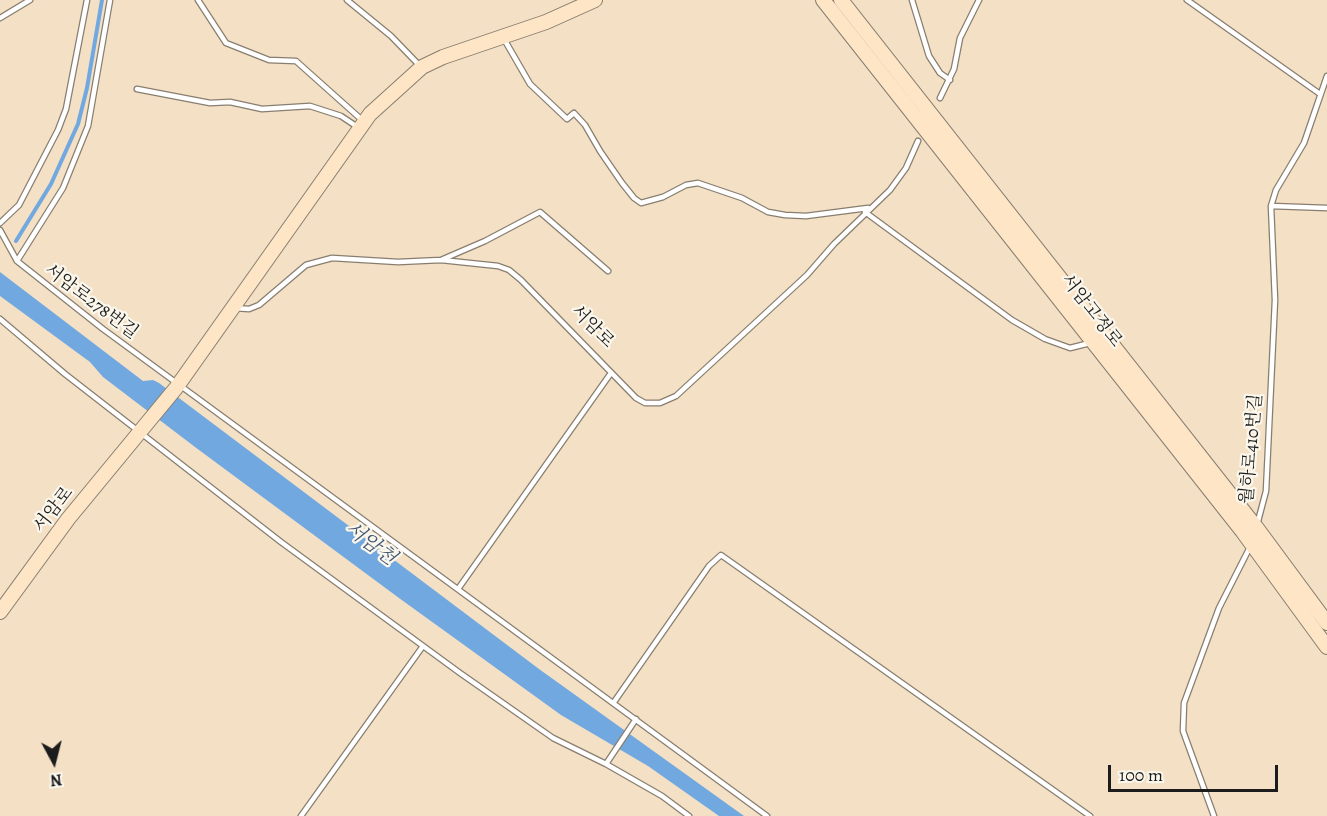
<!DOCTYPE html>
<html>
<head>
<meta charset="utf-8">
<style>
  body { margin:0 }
  #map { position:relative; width:1327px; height:816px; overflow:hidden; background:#f3e0c5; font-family:Alegreya,serif }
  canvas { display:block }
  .north { position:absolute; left:24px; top:732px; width:60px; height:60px; -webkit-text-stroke:4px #fbf7ec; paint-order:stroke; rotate:173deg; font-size:16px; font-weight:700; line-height:24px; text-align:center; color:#1c1c1c }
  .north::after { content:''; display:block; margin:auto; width:21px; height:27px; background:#1c1c1c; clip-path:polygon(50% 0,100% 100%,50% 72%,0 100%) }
  .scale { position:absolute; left:1108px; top:765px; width:170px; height:27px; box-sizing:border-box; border:3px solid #1c1c1c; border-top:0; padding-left:8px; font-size:18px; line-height:21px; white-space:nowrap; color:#1c1c1c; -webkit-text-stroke:4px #fbf7ec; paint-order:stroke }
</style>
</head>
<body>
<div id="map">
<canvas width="1327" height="816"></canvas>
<div class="north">N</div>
<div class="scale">100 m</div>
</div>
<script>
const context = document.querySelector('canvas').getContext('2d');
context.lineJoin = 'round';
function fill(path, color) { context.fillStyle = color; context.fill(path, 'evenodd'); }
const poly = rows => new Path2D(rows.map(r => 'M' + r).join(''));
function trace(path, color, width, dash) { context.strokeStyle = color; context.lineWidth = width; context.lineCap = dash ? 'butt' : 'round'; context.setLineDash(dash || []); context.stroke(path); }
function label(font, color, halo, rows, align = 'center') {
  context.font = font + ' Alegreya,"Noto Serif KR",serif'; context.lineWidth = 4.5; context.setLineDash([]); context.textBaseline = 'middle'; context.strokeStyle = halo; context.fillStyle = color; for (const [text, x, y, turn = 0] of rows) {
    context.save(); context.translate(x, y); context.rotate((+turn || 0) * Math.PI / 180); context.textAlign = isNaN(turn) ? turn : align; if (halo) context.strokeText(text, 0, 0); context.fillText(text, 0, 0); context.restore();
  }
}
const water = poly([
  [0,272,143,381,153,380,159,383,539,669,744,816,719,816,648,766,561,715,399,598,195,447,103,377,90,362,0,296]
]);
const stream = poly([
  [16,241,51,184,78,124,87,88,102,0]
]);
const lane = poly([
  [198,0,226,43,269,60,296,61,362,120],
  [347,0,391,36,420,66],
  [912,0,929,56,940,73,950,80],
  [1187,0,1320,94],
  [0,18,30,0],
  [504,39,530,84,567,119,574,113,585,125,600,151,622,183,634,198,641,203,663,197,686,185,698,183,742,198,768,212,785,215,806,216,868,208],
  [137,89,210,103,230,102,262,109,310,106,341,116,359,128],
  [940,98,954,69,960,38,979,0],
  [1271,206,1327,208],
  [865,212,1012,320,1045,339,1070,348,1090,343],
  [0,223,19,205,58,130,66,109,87,0],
  [0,230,17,261,103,329,767,816],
  [441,260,485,241,540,212,608,271],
  [17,261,63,188,88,126,110,0],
  [234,308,249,309,259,305,306,265,332,258,398,262,441,260,498,266,509,270,521,280,636,398,645,403,660,403,676,396,807,275,834,244,890,190,906,168,918,141],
  [0,319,65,374,281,542,460,673,553,738,606,764,662,796,689,816],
  [1257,525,1266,491,1275,300,1271,206,1276,190,1304,143,1327,76],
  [458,589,611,373],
  [614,702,709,566,721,555,1090,816],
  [606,764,636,719],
  [301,816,423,646],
  [1214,816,1183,731,1184,703,1219,608,1250,547]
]);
const secondary = poly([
  [823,0,1243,532,1327,647],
  [841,0,1256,527,1327,623],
  [0,612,68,519,176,388,370,114,422,67,443,57,546,22,595,0]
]);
const streetNames = [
  ["서암로278번길",91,302,37],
  ["서암고정로",1091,311,52],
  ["서암로",592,327,45],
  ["월하로410번길",1252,449,-85],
  ["서암로",54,510,-52]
];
const waterNames = [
  ["서암천",370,544,37]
];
fill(water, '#72a8e0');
trace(stream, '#72a8e0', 4);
trace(lane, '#887e70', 7);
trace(secondary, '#887e70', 16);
trace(lane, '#fff', 4.5);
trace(secondary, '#fee5c5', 14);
label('18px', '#1c1c1c', '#fbf7ec', streetNames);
label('italic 20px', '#435b74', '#fbf7ec', waterNames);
</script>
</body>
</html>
